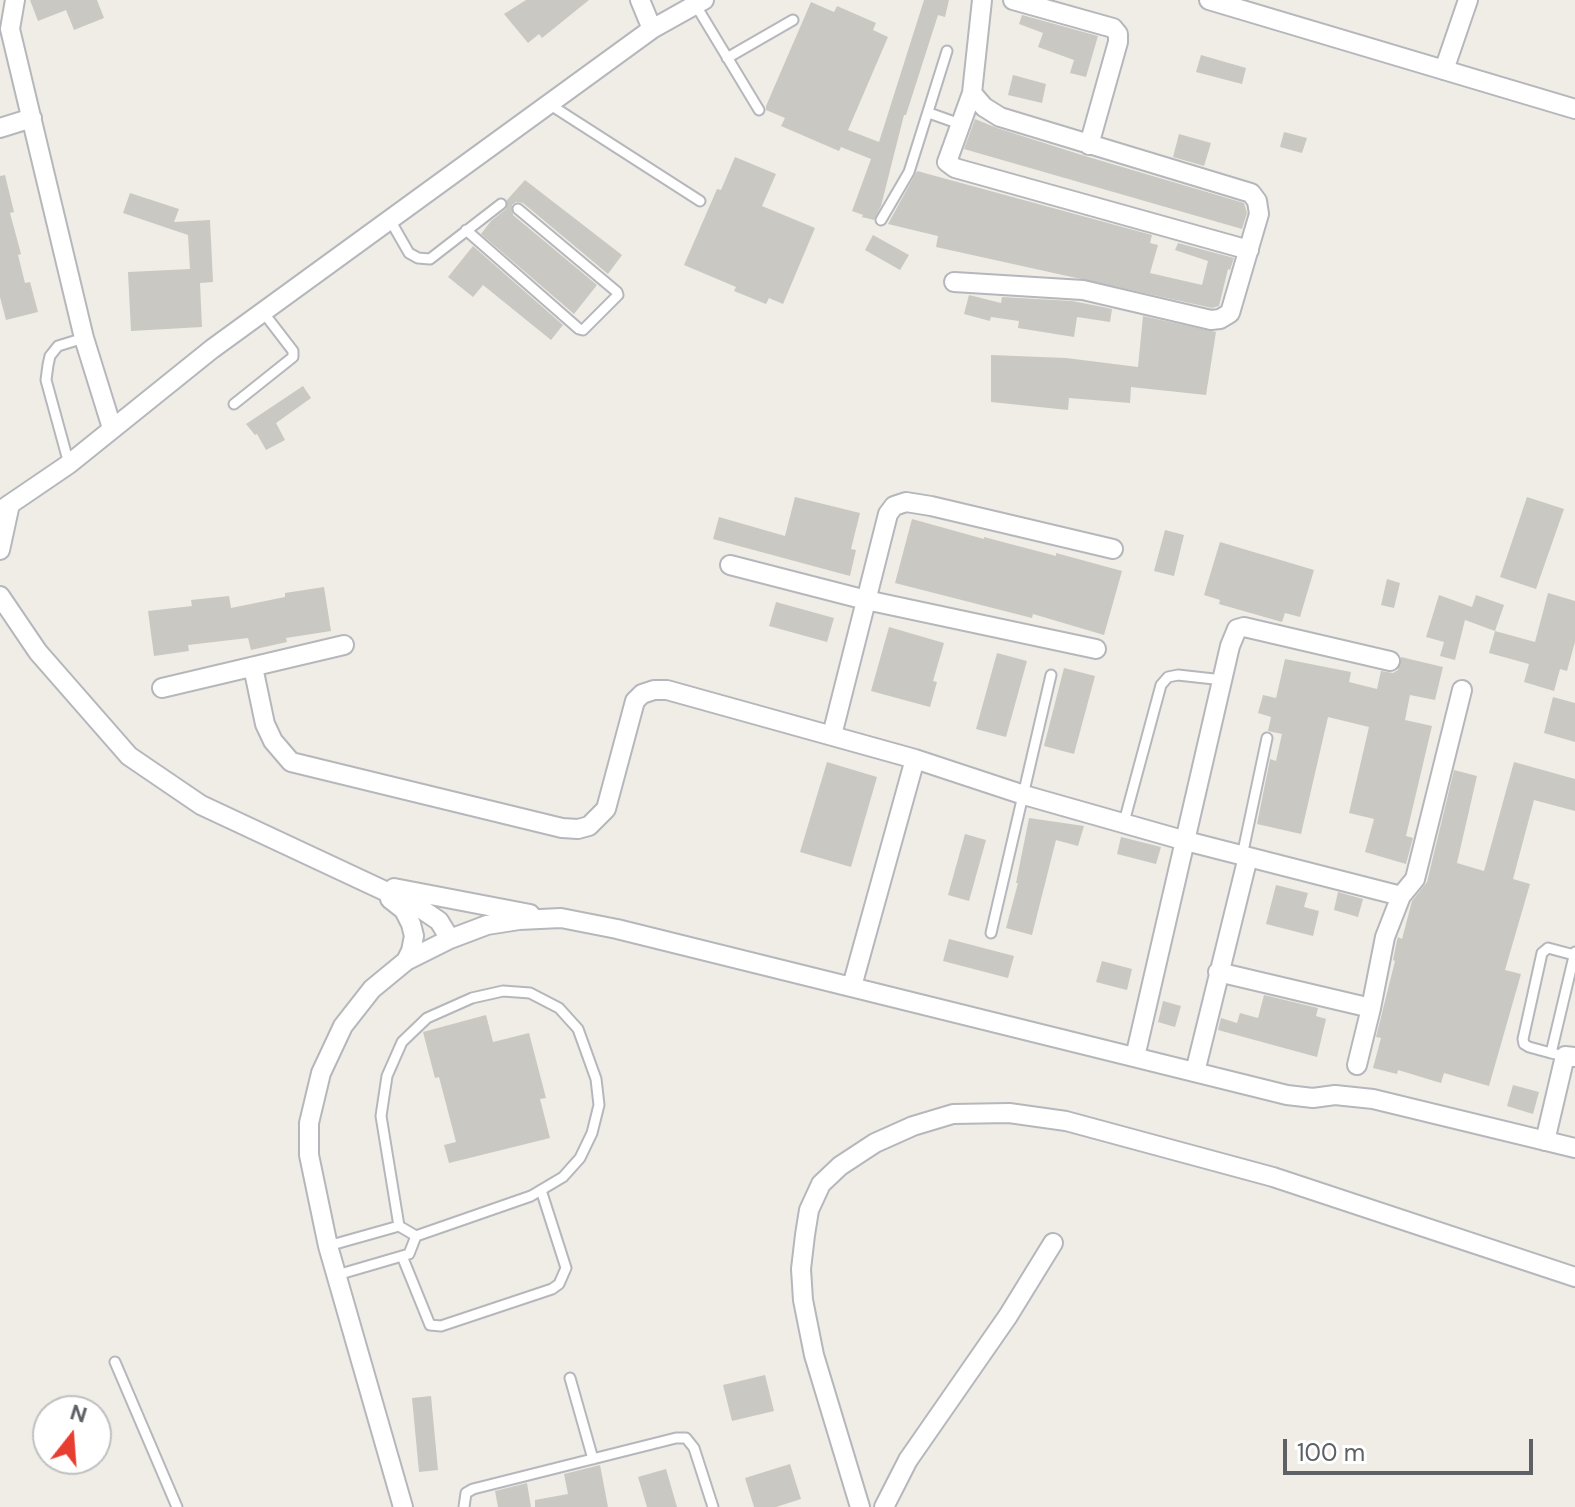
<!DOCTYPE html>
<html>
<head>
<meta charset="utf-8">
<style>
  body { margin:0 }
  #map { position:relative; width:1575px; height:1507px; overflow:hidden; background:#efede5; font-family:"DM Sans",sans-serif }
  canvas { display:block }
  .north { position:absolute; left:32px; top:1395px; width:80px; height:80px; box-sizing:border-box; background:#fff; border:2px solid #bec0c1; border-radius:50%; rotate:17deg; font-size:22px; font-weight:700; line-height:32px; text-align:center; color:#5d6165 }
  .north::after { content:''; display:block; margin:auto; width:28px; height:36px; background:#e83e32; clip-path:polygon(50% 0,100% 100%,50% 72%,0 100%) }
  .scale { position:absolute; left:1283px; top:1439px; width:250px; height:36px; box-sizing:border-box; border:4px solid #5d6165; border-top:0; padding-left:10px; font-size:24px; line-height:28px; white-space:nowrap; color:#5d6165; -webkit-text-stroke:6px #fff; paint-order:stroke }
</style>
</head>
<body>
<div id="map">
<canvas width="1575" height="1507"></canvas>
<div class="north">N</div>
<div class="scale">100 m</div>
</div>
<script>
const context = document.querySelector('canvas').getContext('2d');
context.lineJoin = 'round';
function fill(path, color) { context.fillStyle = color; context.fill(path, 'evenodd'); }
const poly = rows => new Path2D(rows.map(r => 'M' + r).join(''));
function trace(path, color, width, dash) { context.strokeStyle = color; context.lineWidth = width; context.lineCap = dash ? 'butt' : 'round'; context.setLineDash(dash || []); context.stroke(path); }
const building = poly([
  [30,0,97,0,104,18,74,30,66,10,38,21],
  [526,0,589,0,542,38,539,34,528,43,504,14],
  [924,0,949,0,945,17,938,15,906,115,904,115,881,206,874,220,862,217,863,215,852,211,871,159,841,147,839,151,781,126,785,118,766,110,766,106,811,2,834,12,837,6,876,23,873,30,888,37,848,130,879,142],
  [1022,15,1098,36,1086,77,1070,73,1074,60,1038,47,1043,33,1019,24],
  [1201,55,1246,68,1242,84,1196,72],
  [1013,75,1046,84,1042,103,1008,95],
  [975,119,997,128,1085,156,1244,203,1247,213,1242,229,964,149],
  [1284,132,1307,138,1302,153,1280,147],
  [1179,134,1211,143,1204,166,1173,157],
  [735,157,776,174,762,206,815,228,783,304,769,298,766,304,734,291,736,287,684,265,717,189,721,190],
  [917,171,1152,235,1150,243,1158,245,1150,273,1202,285,1208,261,1175,250,1178,243,1234,258,1230,270,1228,269,1219,306,1212,308,936,247,938,236,888,224],
  [5,175,14,212,10,213,21,254,18,255,25,283,30,282,38,312,6,320,0,297,0,176],
  [525,180,622,255,608,274,523,203,516,202,512,205,513,215,597,285,574,314,481,234,491,221,506,209,507,200],
  [130,193,179,209,174,222,210,220,213,282,200,283,202,327,131,331,128,272,190,269,188,235,123,213],
  [873,235,909,255,900,270,865,250],
  [473,246,563,325,551,340,483,285,473,297,448,277],
  [969,295,1001,303,1002,297,1072,301,1098,306,1112,309,1110,322,1077,317,1074,337,1018,328,1019,321,991,317,990,321,964,314],
  [1143,316,1216,332,1206,395,1131,387,1130,403,1069,398,1068,410,991,402,991,355,1066,358,1138,367],
  [303,386,311,398,276,423,285,440,266,450,257,434,255,435,246,424],
  [795,497,860,513,851,549,856,550,850,576,713,539,719,517,785,536],
  [1527,497,1564,509,1536,589,1500,577],
  [912,519,984,539,984,537,1056,556,1056,553,1122,571,1104,635,1033,614,1032,618,895,583],
  [1165,530,1184,535,1174,576,1154,571],
  [1220,542,1314,570,1300,617,1285,613,1282,622,1219,604,1220,600,1204,595],
  [1387,579,1400,583,1394,608,1381,605],
  [324,587,331,631,286,638,287,642,251,650,248,638,188,645,189,651,154,656,148,611,192,606,191,600,229,596,231,608,285,597,285,593],
  [1548,593,1575,601,1575,642,1567,671,1560,669,1554,691,1524,682,1529,664,1489,653,1495,631,1535,642],
  [1439,595,1472,607,1476,595,1504,605,1495,631,1465,620,1455,660,1440,656,1444,642,1426,637],
  [776,602,834,618,827,642,769,626],
  [889,627,944,643,933,681,937,682,930,707,871,691],
  [997,653,1027,661,1006,737,976,729],
  [1401,657,1443,667,1435,700,1410,695,1405,720,1432,726,1406,836,1413,838,1406,864,1365,852,1374,819,1349,813,1369,727,1328,717,1301,834,1257,824,1270,759,1276,761,1282,734,1268,731,1271,717,1258,713,1263,695,1276,698,1285,659,1351,672,1349,682,1377,689,1381,671,1393,673,1398,670],
  [1064,668,1095,676,1074,754,1044,746],
  [1553,697,1575,703,1575,742,1544,733],
  [827,762,877,777,851,867,800,852],
  [1514,762,1575,779,1575,811,1534,800,1513,879,1530,884,1505,970,1521,974,1489,1086,1444,1073,1441,1083,1398,1070,1397,1074,1373,1068,1381,1038,1376,1037,1395,961,1393,960,1397,940,1398,937,1402,939,1412,901,1427,882,1454,770,1477,776,1457,863,1484,871],
  [1029,818,1084,826,1078,846,1056,840,1032,935,1006,928,1018,883,1016,883],
  [965,834,986,840,969,901,948,895],
  [1121,837,1161,847,1156,864,1117,854],
  [1276,885,1308,893,1304,907,1319,911,1313,936,1266,924],
  [1338,892,1363,899,1358,917,1334,910],
  [949,939,1014,956,1008,978,943,961],
  [1102,961,1132,969,1127,990,1096,982],
  [1264,995,1318,1008,1316,1016,1326,1019,1317,1057,1218,1030,1221,1018,1237,1023,1240,1013,1258,1018],
  [1163,1001,1181,1006,1175,1027,1158,1022],
  [486,1015,493,1042,529,1033,546,1098,540,1099,550,1138,449,1163,444,1145,456,1142,439,1077,435,1078,423,1032],
  [1513,1085,1539,1092,1533,1114,1507,1106],
  [765,1375,774,1411,732,1421,723,1385],
  [431,1396,438,1470,419,1472,412,1398],
  [790,1464,801,1499,776,1507,754,1507,745,1478],
  [600,1465,608,1507,535,1507,535,1500,568,1494,564,1474],
  [666,1469,677,1507,647,1507,638,1477],
  [527,1483,531,1507,498,1507,495,1491]
]);
const service = poly([
  [695,4,759,110],
  [727,58,793,20],
  [549,104,700,201],
  [929,113,960,124],
  [390,220,409,253,418,258,430,259,501,204],
  [881,220,909,172,947,51],
  [466,230,579,329,583,330,618,295,617,292,518,209],
  [234,404,293,357,293,351,263,312],
  [69,464,46,380,48,365,50,356,58,346,84,338],
  [1124,822,1161,685,1168,677,1178,675,1223,680],
  [1242,856,1267,738],
  [991,933,1051,675],
  [1551,1053,1529,1047,1524,1044,1523,1039,1542,953,1548,948,1574,955],
  [1556,1054,1551,1053,1575,952],
  [328,1246,399,1226,416,1236],
  [402,1256,430,1325,441,1326,552,1289,559,1284,566,1268,541,1190],
  [337,1275,409,1254,416,1236,531,1196,563,1177,580,1158,592,1133,599,1105,596,1079,578,1029,559,1008,530,993,503,991,472,998,427,1018,402,1042,387,1076,381,1116,399,1226],
  [115,1362,177,1507],
  [570,1378,593,1459],
  [464,1507,466,1493,473,1489,676,1438,686,1438,694,1448,713,1507]
]);
const minor = poly([
  [15,0,10,29,84,338,112,428],
  [640,0,652,29],
  [982,0,972,93,947,162,955,168,1249,250],
  [1013,0,1113,28,1118,34,1118,42,1089,145],
  [1209,0,1575,109],
  [1444,70,1468,0],
  [0,128,32,118],
  [954,282,1083,290,1211,320,1220,319,1230,313,1259,214,1257,201,1251,193,1000,117,984,107,972,93],
  [0,511,69,464,212,349,652,29,704,0],
  [0,550,10,504],
  [730,565,866,600,1096,649],
  [0,596,38,652,129,756,201,805,417,906,439,921,450,939],
  [253,667,265,724,273,741,291,762,562,828,578,829,589,826,606,809,635,701,642,694,654,690,667,690,915,759,1024,795,1186,841,1401,896,1415,879,1462,690],
  [162,688,344,645],
  [832,735,888,514,894,506,906,502,931,506,1113,549],
  [394,888,530,914],
  [390,899,404,910,411,924,414,936,411,951,406,961],
  [1218,972,1371,1008,1385,937,1401,896],
  [852,986,915,759],
  [1135,1057,1230,646,1237,629,1244,627,1390,661],
  [1357,1065,1371,1008],
  [1195,1072,1248,857],
  [1545,1141,1565,1056,1575,1057],
  [403,1507,328,1246,309,1155,309,1123,321,1073,343,1026,372,989,406,961,450,939,487,925,519,920,561,918,617,929,1287,1095,1313,1098,1335,1095,1373,1099,1575,1148],
  [860,1507,814,1355,803,1300,801,1269,805,1235,809,1210,821,1184,840,1166,875,1143,913,1126,953,1114,1009,1113,1066,1121,1273,1177,1575,1277],
  [884,1507,908,1460,1008,1316,1053,1243]
]);
fill(building, '#cac8c2');
trace(service, '#b5b7bc', 13);
trace(minor, '#b5b7bc', 22);
trace(service, '#fff', 9);
trace(minor, '#fff', 18);
</script>
</body>
</html>
